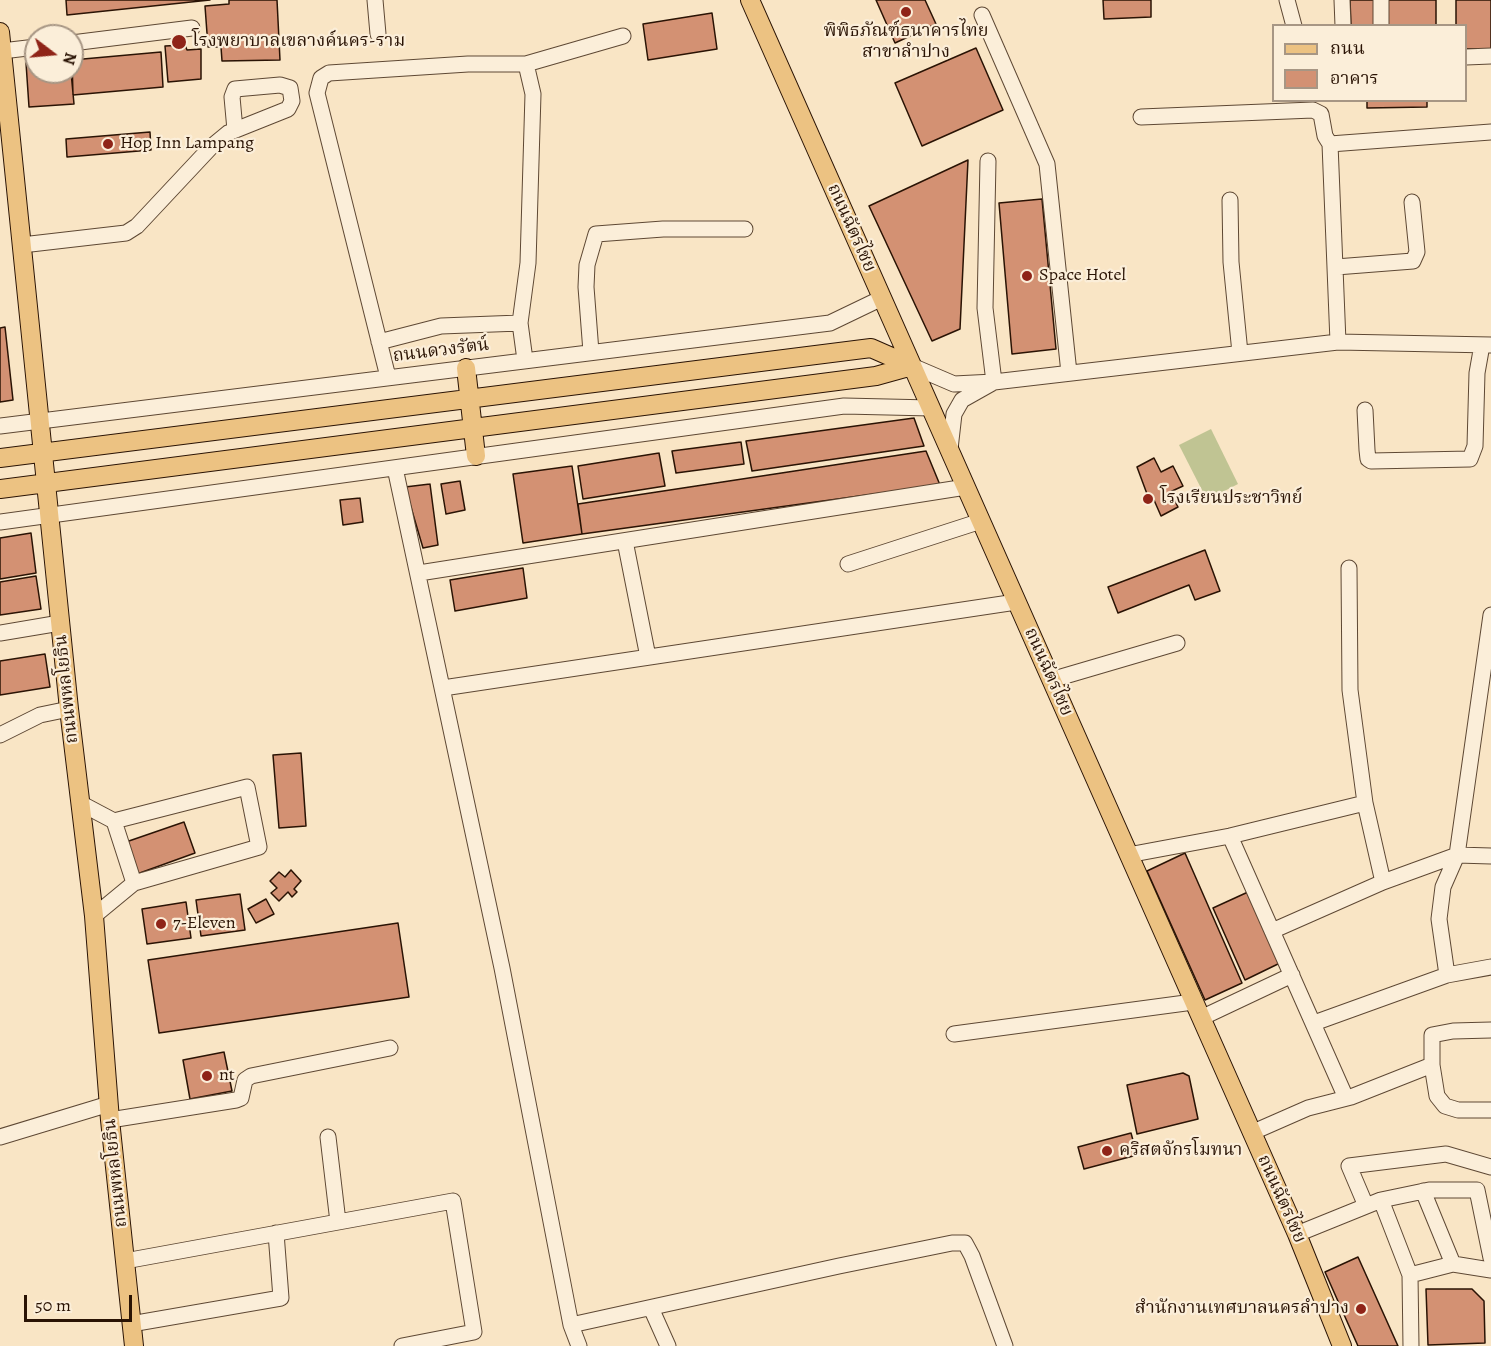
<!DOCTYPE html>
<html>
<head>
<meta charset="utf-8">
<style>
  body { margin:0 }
  #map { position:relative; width:1491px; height:1346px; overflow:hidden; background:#f9e5c5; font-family:Alegreya,"Noto Serif Thai",serif }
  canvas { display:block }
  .legend { position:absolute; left:1272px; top:24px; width:195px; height:78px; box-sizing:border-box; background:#fbeed9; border:2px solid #a79684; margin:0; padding:8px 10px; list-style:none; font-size:18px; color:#2a1304 }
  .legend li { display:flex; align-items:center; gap:12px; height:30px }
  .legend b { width:30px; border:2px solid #a79684 }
  .north { position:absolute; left:24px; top:24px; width:60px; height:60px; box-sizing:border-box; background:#fbeed9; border:2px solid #a79684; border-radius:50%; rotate:106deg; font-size:16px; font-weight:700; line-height:24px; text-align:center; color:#2a1304 }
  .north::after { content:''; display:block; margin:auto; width:21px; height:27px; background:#8f2418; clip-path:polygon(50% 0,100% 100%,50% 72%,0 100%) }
  .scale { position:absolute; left:24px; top:1295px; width:108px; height:27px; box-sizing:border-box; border:3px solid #2a1304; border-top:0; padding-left:8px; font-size:18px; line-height:21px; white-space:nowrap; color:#2a1304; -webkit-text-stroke:4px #fbeed9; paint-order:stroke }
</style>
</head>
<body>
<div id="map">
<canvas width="1491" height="1346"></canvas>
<ul class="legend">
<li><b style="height:8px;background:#ecc282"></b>ถนน</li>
<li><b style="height:16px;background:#d39173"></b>อาคาร</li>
</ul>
<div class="north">N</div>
<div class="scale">50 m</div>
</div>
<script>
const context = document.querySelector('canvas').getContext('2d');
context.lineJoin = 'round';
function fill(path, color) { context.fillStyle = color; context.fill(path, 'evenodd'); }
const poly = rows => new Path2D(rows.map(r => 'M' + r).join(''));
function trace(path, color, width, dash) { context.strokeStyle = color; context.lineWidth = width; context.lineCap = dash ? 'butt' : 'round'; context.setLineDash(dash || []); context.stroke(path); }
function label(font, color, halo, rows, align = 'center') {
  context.font = font + ' Alegreya,"Noto Serif Thai",serif'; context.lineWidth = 4.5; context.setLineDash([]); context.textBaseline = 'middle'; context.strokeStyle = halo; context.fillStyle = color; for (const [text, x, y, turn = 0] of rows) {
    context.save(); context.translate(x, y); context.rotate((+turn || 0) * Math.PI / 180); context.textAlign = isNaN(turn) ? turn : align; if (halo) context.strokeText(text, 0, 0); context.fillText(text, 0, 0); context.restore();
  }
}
const green = poly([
  [1211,429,1238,484,1207,500,1179,445]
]);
const building = poly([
  [66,0,210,0,67,15,66,0],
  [229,0,277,0,280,60,222,61,221,47,208,47,205,6,229,4,229,0],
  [876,0,925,0,936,24,895,43,876,0],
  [1103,0,1151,0,1151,17,1104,19,1103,0],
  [1350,0,1374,0,1375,26,1351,26,1350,0],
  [1385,0,1436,0,1436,26,1386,26,1385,0],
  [1456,0,1491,0,1491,49,1466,49,1466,26,1456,26,1456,0],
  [712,13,717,49,648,60,643,24,712,13],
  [185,45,187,50,201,49,201,79,168,82,165,46,185,45],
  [976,48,1003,110,922,146,895,83,976,48],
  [161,52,163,87,73,95,72,60,161,52],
  [36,62,36,72,71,72,74,104,29,107,26,63,36,62],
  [1367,100,1427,100,1427,107,1367,108,1367,100],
  [150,132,151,150,67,157,66,139,150,132],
  [968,160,960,329,932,341,869,206,968,160],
  [1042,199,1056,349,1012,354,999,203,1042,199],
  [5,327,13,400,0,402,0,328,5,327],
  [914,418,924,446,752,471,746,441,914,418],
  [741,442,744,464,676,473,672,451,741,442],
  [926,451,940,485,582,534,578,504,926,451],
  [659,453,665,486,583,499,578,466,659,453],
  [1154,458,1161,472,1173,466,1183,486,1170,492,1178,507,1161,516,1154,500,1150,502,1137,467,1154,458],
  [572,466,582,534,523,543,513,474,572,466],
  [460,481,465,510,446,514,441,484,460,481],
  [430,484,438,545,423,548,405,487,430,484],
  [360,498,363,522,343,525,340,500,360,498],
  [31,533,36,573,0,579,0,538,31,533],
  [1205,550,1220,591,1195,600,1189,585,1118,613,1108,587,1205,550],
  [523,568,527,598,455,611,450,580,523,568],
  [36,576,41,609,0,615,0,582,36,576],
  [45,654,50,687,0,695,0,661,45,654],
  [301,753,306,826,279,828,273,755,301,753],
  [184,822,195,853,137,874,126,842,184,822],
  [1185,853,1242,983,1205,1000,1147,871,1185,853],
  [291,870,301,881,294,889,297,892,292,897,288,892,279,901,271,893,277,888,270,881,279,872,285,877,291,870],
  [1248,892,1280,963,1245,980,1213,908,1248,892],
  [240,894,245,930,201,936,196,900,240,894],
  [266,899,274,914,256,923,248,909,266,899],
  [186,902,191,938,147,944,142,909,186,902],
  [398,923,409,997,159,1033,148,960,398,923],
  [224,1052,232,1091,190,1099,183,1060,224,1052],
  [1183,1073,1189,1076,1198,1119,1137,1134,1127,1085,1183,1073],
  [1131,1133,1137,1155,1084,1169,1078,1147,1131,1133],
  [1358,1257,1398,1346,1358,1346,1325,1272,1358,1257],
  [1426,1289,1472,1289,1484,1301,1485,1343,1428,1345,1426,1289]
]);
const minor = poly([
  [375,0,378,34],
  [1287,0,1294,26],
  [1342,0,1343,26],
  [1381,0,1381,26],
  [982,15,1047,164,1069,373],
  [72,43,192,28],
  [2,51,36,47],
  [1466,57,1491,56],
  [526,64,623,36],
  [1141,117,1313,110,1321,114,1325,136,1330,144],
  [1230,200,1231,262,1240,353],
  [22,245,126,233,137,226,211,147,228,133,288,109,292,101,290,88,280,85,235,89,232,97,235,130],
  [1336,267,1413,261,1417,252,1412,202],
  [379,342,441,326,520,323],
  [1338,342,1330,144,1491,132],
  [591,352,586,287,587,265,596,234,663,229,745,229],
  [912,366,954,384,994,382,1338,342,1491,345],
  [388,377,317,93,321,78,329,73,468,64,526,64,533,94,528,263,520,323,525,360],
  [1365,410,1367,450,1368,459,1371,461,1470,459,1475,446,1477,373,1482,345],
  [0,426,830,323,882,298],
  [950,449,954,414,962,400,994,382,985,308,988,161],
  [395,468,502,968,571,1325,579,1346],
  [0,522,844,406,931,408],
  [625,541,648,657],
  [848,564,981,521],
  [1349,568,1350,690,1365,803,1383,882],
  [419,573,966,487],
  [0,633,60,623],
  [1051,680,1177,643],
  [443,688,1016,602],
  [0,735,40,715,69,709],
  [80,803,114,821,247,787,259,847,134,883,94,916],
  [114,821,134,883],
  [1230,836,1346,1098],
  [1128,855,1230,836,1365,803],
  [1272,931,1383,882,1457,855,1491,856],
  [1447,975,1439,919,1443,887,1457,855,1491,615],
  [1201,1018,1292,975],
  [1314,1023,1447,975,1491,967],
  [954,1034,1193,1002],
  [1432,1065,1437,1096,1445,1106,1458,1110,1491,1110],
  [110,1120,236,1100,241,1098,245,1080,251,1076,390,1048],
  [1251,1133,1308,1108,1351,1097,1432,1065,1432,1035,1453,1031,1491,1030],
  [0,1137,109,1104],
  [328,1137,338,1222],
  [1423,1191,1453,1264],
  [1381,1200,1410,1275,1411,1346],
  [1366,1206,1349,1166,1446,1154,1491,1167],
  [1297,1234,1381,1200,1429,1190,1477,1190,1491,1258],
  [125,1261,453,1201,474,1332,402,1346],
  [1410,1275,1453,1264,1491,1270],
  [651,1308,668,1346],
  [131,1324,281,1298,276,1233],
  [571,1325,839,1266,952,1243,965,1243,972,1256,1005,1346]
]);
const major = poly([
  [750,0,1297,1234,1342,1346],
  [0,32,69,709,94,916,110,1120,134,1346],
  [466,368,476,456],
  [0,458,871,348,912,366],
  [0,489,876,376,912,366]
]);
const markers = [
  [906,12,6,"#8f2418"],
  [179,42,8,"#8f2418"],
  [108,144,6,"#8f2418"],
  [1027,276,6,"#8f2418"],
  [1148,499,6,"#8f2418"],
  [161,924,6,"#8f2418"],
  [207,1076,6,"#8f2418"],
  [1107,1151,6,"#8f2418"],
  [1361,1309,6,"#8f2418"]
];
const poiNames = [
  ["พิพิธภัณฑ์ธนาคารไทย",906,32,"center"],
  ["สาขาลำปาง",906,53,"center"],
  ["โรงพยาบาลเขลางค์นคร-ราม",192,42],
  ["Hop Inn Lampang",120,144],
  ["Space Hotel",1039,276],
  ["โรงเรียนประชาวิทย์",1160,499],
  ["7-Eleven",173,924],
  ["nt",219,1076],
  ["คริสตจักรโมทนา",1119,1151],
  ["สำนักงานเทศบาลนครลำปาง",1349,1309,"right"]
];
const streetNames = [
  ["ถนนฉัตรไชย",851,228,66],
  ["ถนนดวงรัตน์",441,351,-7],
  ["ถนนฉัตรไชย",1048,672,66],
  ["ถนนพหลโยธิน",67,689,-96],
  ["ถนนพหลโยธิน",116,1173,-96],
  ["ถนนฉัตรไชย",1281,1199,66]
];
fill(green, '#c0c493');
fill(building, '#d39173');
trace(building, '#2a1304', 1.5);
trace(minor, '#5e4834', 17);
trace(major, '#2a1304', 20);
trace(minor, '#fbeed9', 15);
trace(major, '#ecc282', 18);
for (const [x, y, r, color] of markers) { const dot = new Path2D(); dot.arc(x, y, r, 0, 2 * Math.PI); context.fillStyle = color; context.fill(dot); trace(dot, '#fbeed9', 2); }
label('18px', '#2a1304', '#fbeed9', poiNames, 'left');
label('18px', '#2a1304', '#fbeed9', streetNames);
</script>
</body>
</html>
